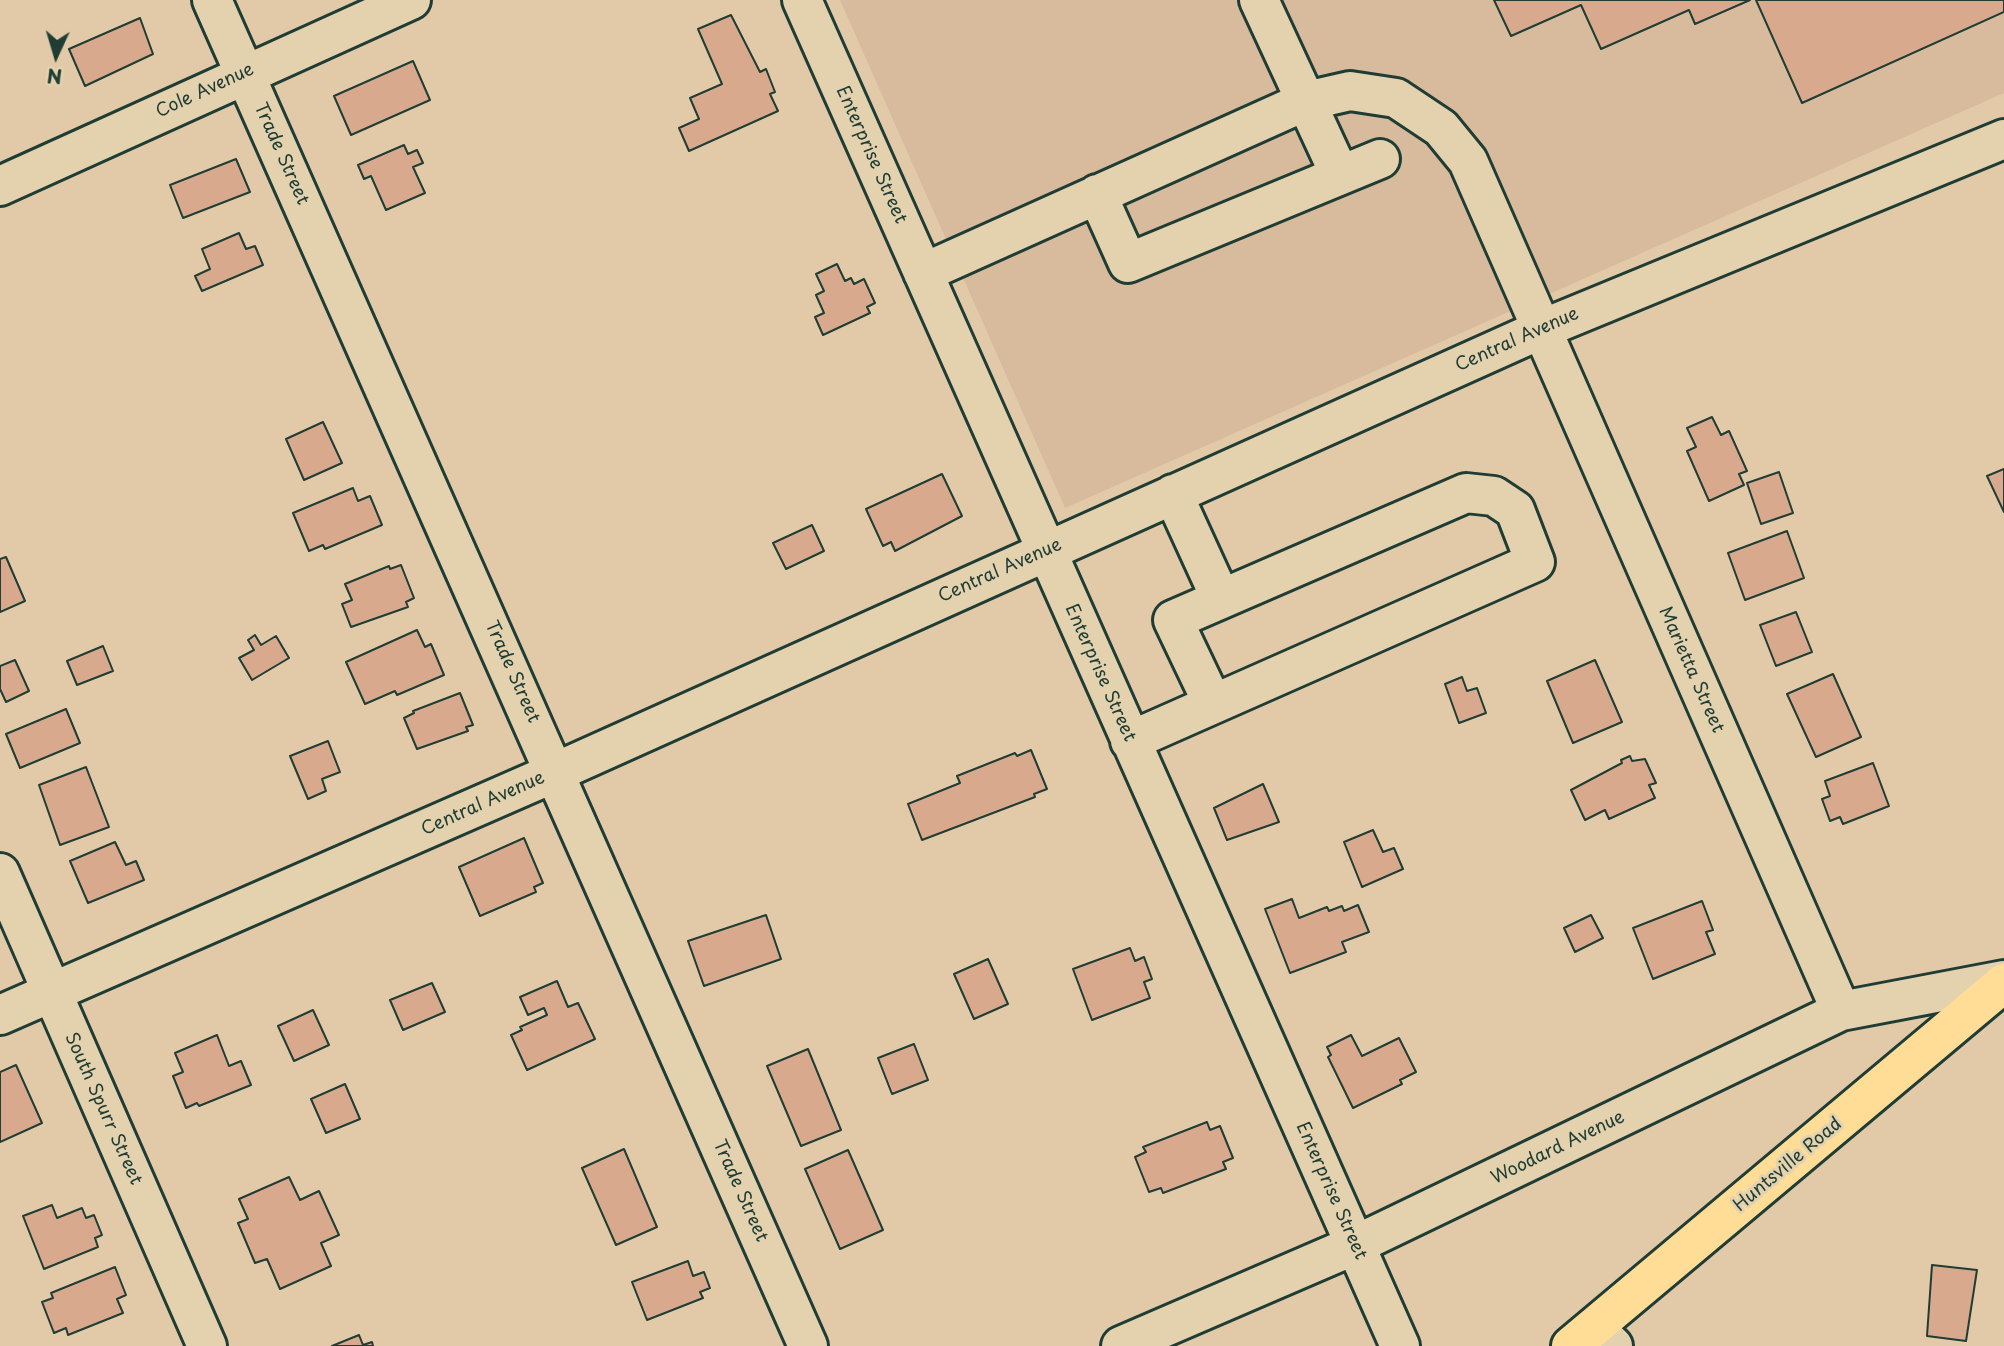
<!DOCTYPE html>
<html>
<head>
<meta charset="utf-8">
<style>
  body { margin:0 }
  #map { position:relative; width:2004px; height:1346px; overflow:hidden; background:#e2caa8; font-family:"Playpen Sans",sans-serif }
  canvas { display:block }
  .north { position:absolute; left:21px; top:21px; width:70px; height:70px; -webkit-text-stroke:5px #e4d2af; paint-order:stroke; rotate:184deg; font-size:19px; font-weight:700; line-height:28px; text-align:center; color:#1f3d34 }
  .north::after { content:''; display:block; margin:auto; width:24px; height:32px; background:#1f3d34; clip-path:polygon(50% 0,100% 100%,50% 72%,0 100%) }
</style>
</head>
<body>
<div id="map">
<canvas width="2004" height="1346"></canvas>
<div class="north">N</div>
</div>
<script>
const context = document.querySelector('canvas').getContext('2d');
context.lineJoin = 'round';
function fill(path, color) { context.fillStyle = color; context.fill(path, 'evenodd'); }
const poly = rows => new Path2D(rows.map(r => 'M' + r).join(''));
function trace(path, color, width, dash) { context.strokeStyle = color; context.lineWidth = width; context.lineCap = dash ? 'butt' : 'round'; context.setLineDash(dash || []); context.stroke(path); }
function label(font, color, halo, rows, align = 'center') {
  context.font = font + ' "Playpen Sans",sans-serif'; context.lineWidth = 6; context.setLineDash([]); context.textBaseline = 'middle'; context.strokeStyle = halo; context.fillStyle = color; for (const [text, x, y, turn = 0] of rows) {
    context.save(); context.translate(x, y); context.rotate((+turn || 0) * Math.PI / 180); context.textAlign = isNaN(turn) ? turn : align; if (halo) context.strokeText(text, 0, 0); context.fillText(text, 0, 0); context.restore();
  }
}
const built = poly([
  [840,0,2004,0,2004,93,1065,508]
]);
const building = poly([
  [1494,0,1750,0,1695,24,1689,10,1601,49,1581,5,1511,36,1494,0],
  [1756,0,2004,0,2004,12,1802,103,1756,0],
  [731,15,760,72,766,69,775,92,770,94,778,111,689,151,679,128,699,119,690,98,722,84,698,29,731,15],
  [140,18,153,54,85,86,69,49,140,18],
  [413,61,430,100,351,135,334,96,413,61],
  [404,145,408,154,417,150,423,163,413,167,425,193,386,210,371,176,364,179,358,165,404,145],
  [236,159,250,192,183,218,170,185,236,159],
  [239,233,246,249,255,246,263,265,202,291,195,276,210,269,202,249,239,233],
  [837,264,845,281,851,278,854,284,864,279,875,303,867,307,870,313,823,335,815,317,824,313,816,295,824,291,816,274,837,264],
  [1712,417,1721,435,1729,431,1747,471,1739,474,1744,485,1709,501,1687,451,1696,447,1687,428,1712,417],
  [323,422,342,463,304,480,286,439,323,422],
  [2004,469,2004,512,1987,476,2004,469],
  [1779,472,1793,513,1761,524,1747,483,1779,472],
  [942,474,962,516,895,551,891,542,883,546,866,509,942,474],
  [353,488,358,501,370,496,382,525,325,549,323,545,309,551,293,513,353,488],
  [812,525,824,551,786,569,773,543,812,525],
  [1787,531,1804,578,1745,600,1728,553,1787,531],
  [6,557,25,601,0,612,0,559,6,557],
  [401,565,414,598,406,602,408,607,351,627,342,604,352,600,345,584,389,566,390,569,401,565],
  [1796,612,1812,652,1776,666,1760,625,1796,612],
  [417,630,425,647,431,644,444,675,397,695,395,691,365,704,346,662,417,630],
  [255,635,261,645,276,636,289,658,252,680,239,658,254,650,248,640,255,635],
  [103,646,113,671,77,685,67,661,103,646],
  [15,660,29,691,6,702,0,689,0,666,15,660],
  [1595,660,1622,722,1573,743,1547,681,1595,660],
  [1833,674,1861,737,1816,757,1787,694,1833,674],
  [1462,677,1467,691,1477,688,1486,713,1459,723,1445,684,1462,677],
  [460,693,473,725,466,727,468,731,417,749,404,718,414,713,413,711,460,693],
  [66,709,80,743,20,768,6,734,66,709],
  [328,741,340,772,322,779,326,791,308,799,290,756,328,741],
  [1031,750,1047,789,1034,794,1035,797,922,840,908,804,960,783,957,776,1015,753,1017,756,1031,750],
  [1630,756,1632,761,1645,759,1656,783,1649,785,1655,798,1609,819,1605,810,1585,820,1571,790,1622,763,1621,760,1630,756],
  [1873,763,1889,806,1843,824,1840,817,1830,821,1822,799,1830,796,1825,781,1873,763],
  [86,767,109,827,60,845,39,785,86,767],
  [1263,784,1279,822,1227,840,1214,808,1263,784],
  [1373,830,1383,852,1394,848,1403,869,1362,887,1344,842,1373,830],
  [524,838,543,883,534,887,536,892,480,916,459,867,524,838],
  [115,842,126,865,136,861,144,880,88,903,70,861,115,842],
  [1292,899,1299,918,1327,907,1329,911,1342,906,1344,911,1358,905,1369,932,1342,942,1346,952,1290,973,1265,909,1292,899],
  [1702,901,1713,930,1706,932,1715,954,1653,979,1633,928,1702,901],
  [766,915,781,959,704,986,688,941,766,915],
  [1591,915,1603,938,1575,952,1564,928,1591,915],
  [1130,948,1135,961,1144,957,1152,979,1144,982,1150,998,1092,1020,1073,969,1130,948],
  [988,959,1008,1004,974,1019,954,974,988,959],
  [557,981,568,1007,578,1003,595,1039,527,1070,511,1035,522,1030,520,1027,547,1015,544,1008,528,1015,520,997,557,981],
  [432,983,445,1012,403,1030,390,1000,432,983],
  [313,1010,329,1045,294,1061,278,1026,313,1010],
  [217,1035,229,1066,241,1061,251,1085,199,1106,197,1103,186,1108,173,1076,183,1072,175,1053,217,1035],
  [1351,1035,1362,1056,1399,1038,1416,1072,1400,1080,1402,1084,1353,1108,1328,1057,1331,1055,1327,1047,1351,1035],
  [914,1044,928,1080,892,1094,878,1058,914,1044],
  [808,1049,841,1130,801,1146,767,1066,808,1049],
  [16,1065,42,1123,0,1142,0,1072,16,1065],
  [345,1084,360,1119,326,1133,311,1099,345,1084],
  [1207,1122,1210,1130,1220,1126,1233,1158,1223,1162,1226,1169,1163,1193,1161,1188,1149,1192,1135,1157,1146,1152,1143,1147,1207,1122],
  [624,1149,657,1227,616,1245,582,1168,624,1149],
  [848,1150,883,1230,840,1249,805,1169,848,1150],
  [289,1177,300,1200,319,1191,339,1235,321,1243,331,1266,280,1289,267,1259,255,1263,238,1223,248,1219,239,1199,289,1177],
  [52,1205,57,1218,82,1208,86,1218,94,1215,102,1235,95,1238,98,1247,44,1269,23,1216,52,1205],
  [688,1261,693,1276,704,1272,710,1288,700,1292,703,1298,647,1320,632,1282,688,1261],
  [1932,1265,1977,1270,1966,1341,1927,1336,1932,1265],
  [115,1267,126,1295,117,1299,123,1313,68,1335,66,1328,54,1333,42,1302,53,1298,51,1293,115,1267],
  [359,1335,363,1345,372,1342,373,1346,332,1346,359,1335]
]);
const minor = poly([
  [212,0,808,1346],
  [802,0,1400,1346],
  [1259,0,1340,175],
  [0,186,411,0],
  [1097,194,1128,263,1380,159],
  [923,273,1306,101,1350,91,1396,98,1441,128,1468,161,1841,1011],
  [1173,494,1221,599],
  [1130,741,1535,562,1515,510,1494,496,1466,493,1173,620,1213,704],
  [0,873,207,1346],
  [0,1015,556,772,1542,329,2004,139],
  [1594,1328,1613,1346],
  [1121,1346,1355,1245,1841,1011,2004,980]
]);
const major = poly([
  [1571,1346,2004,983]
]);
const streetNames = [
  ["Cole Avenue",205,91,-25],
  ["Trade Street",281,154,66],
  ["Enterprise Street",871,155,66],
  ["Central Avenue",1517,340,-24],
  ["Central Avenue",1000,571,-24],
  ["Marietta Street",1691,670,66],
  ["Trade Street",512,672,66],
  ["Enterprise Street",1100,673,66],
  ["Central Avenue",483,804,-24],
  ["South Spurr Street",103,1109,66],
  ["Woodard Avenue",1558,1148,-26],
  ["Huntsville Road",1788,1165,-40],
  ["Trade Street",740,1191,66],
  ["Enterprise Street",1331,1191,66]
];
fill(built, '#d7bb9c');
fill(building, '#d8a98c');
trace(building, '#1f3d34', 2);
trace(minor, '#1f3d34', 44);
trace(major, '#1f3d34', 44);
trace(minor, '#e4d2af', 38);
trace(major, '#ffdd96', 38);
label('18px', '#1f3d34', '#e4d2af', streetNames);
</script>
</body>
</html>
